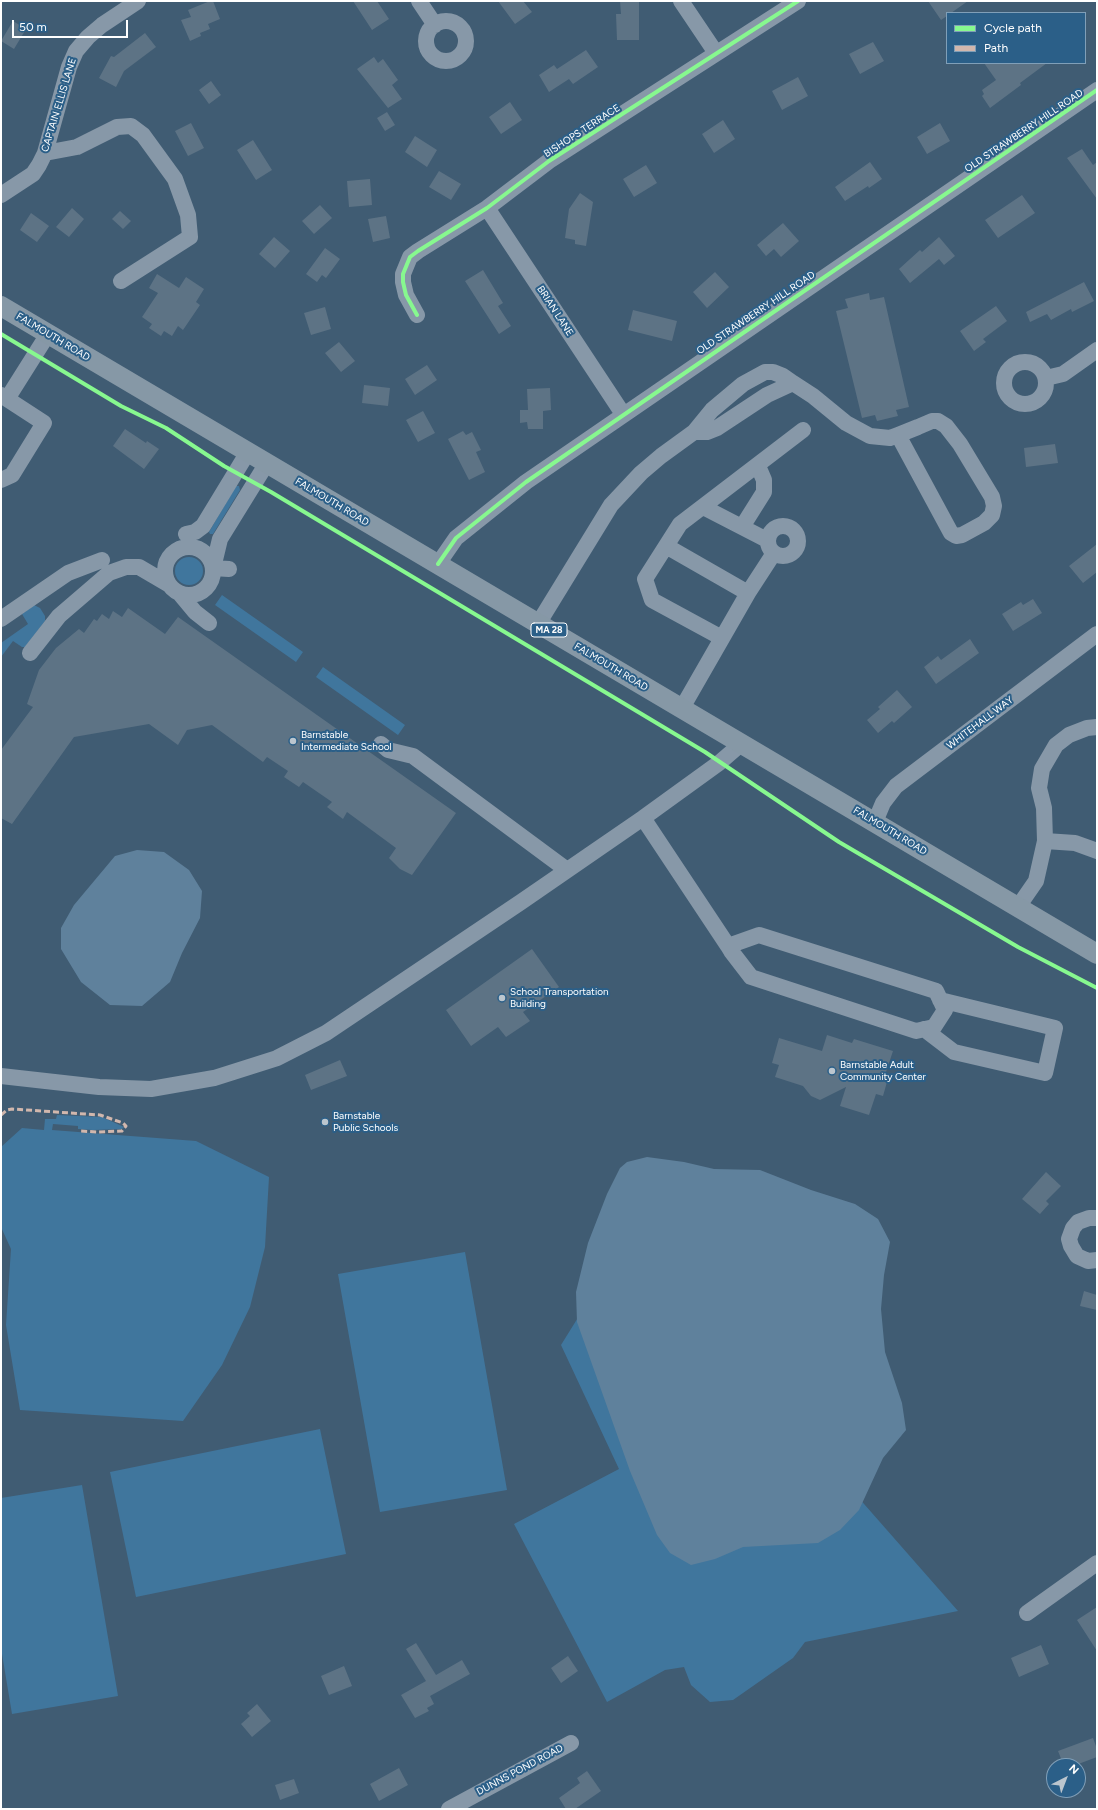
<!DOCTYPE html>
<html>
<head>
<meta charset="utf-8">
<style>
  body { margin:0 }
  #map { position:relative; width:1098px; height:1810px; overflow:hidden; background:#405c73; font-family:Figtree,sans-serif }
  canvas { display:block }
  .frame { position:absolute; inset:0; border:2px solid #fff; pointer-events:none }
  .legend { position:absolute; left:946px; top:12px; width:140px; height:52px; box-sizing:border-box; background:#2b5f88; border:1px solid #809fb8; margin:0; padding:5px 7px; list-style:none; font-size:12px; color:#fff }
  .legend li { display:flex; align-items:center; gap:8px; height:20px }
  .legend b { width:20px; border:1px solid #809fb8 }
  .north { position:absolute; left:1046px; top:1758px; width:40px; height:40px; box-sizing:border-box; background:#2b5f88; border:1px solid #809fb8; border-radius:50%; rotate:42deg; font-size:11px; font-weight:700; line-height:16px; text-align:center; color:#fff }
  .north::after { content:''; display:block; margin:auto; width:14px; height:18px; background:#bcc6ce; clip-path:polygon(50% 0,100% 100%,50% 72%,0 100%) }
  .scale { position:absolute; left:12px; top:20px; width:116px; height:18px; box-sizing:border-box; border:2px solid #fff; border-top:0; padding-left:5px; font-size:12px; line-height:14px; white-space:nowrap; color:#fff; -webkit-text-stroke:3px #2b5f88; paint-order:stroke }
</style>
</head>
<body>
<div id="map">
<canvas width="1098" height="1810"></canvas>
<div class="frame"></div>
<ul class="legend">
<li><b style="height:5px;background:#87f88f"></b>Cycle path</li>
<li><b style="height:5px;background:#d1b7ad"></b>Path</li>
</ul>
<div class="north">N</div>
<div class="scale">50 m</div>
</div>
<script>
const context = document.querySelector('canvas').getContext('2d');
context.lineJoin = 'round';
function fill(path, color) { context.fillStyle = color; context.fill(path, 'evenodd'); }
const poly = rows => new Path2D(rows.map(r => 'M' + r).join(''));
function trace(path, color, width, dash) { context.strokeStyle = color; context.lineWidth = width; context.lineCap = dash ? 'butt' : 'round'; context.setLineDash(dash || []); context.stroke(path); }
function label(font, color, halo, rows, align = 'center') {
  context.font = font + ' Figtree,sans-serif'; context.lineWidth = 4; context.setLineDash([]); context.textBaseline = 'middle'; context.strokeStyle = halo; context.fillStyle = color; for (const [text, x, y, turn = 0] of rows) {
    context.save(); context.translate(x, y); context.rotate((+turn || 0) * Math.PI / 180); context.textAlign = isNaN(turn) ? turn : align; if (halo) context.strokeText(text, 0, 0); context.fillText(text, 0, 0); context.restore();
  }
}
const green = poly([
  [236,486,239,486,240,490,213,534,210,534,209,532],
  '175 571a14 14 0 1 1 28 0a14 14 0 1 1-28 0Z',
  [222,595,303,652,296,662,215,605],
  [34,605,40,608,45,616,45,621,25,647,22,647,13,641,1,657,1,643,28,624,22,614],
  [323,667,405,725,398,735,316,677],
  [57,1115,102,1117,124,1127,122,1129,93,1130,78,1129,78,1126,53,1124,52,1130,196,1141,269,1177,265,1247,250,1307,222,1365,183,1421,20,1410,6,1325,11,1249,1,1227,1,1147,22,1128,44,1130,45,1119,56,1119],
  [674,1163,836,1472,958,1611,805,1642,793,1658,733,1700,710,1702,691,1685,684,1667,665,1670,607,1702,514,1524,619,1469,561,1345],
  [465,1252,507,1490,380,1512,338,1274],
  [320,1429,346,1554,136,1597,110,1472],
  [82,1485,118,1696,12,1714,1,1648,1,1498]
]);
const water = poly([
  [137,850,164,852,189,870,202,891,200,918,182,953,170,982,142,1006,110,1005,81,982,61,949,61,928,74,905,115,856],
  [647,1157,684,1162,714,1169,760,1170,811,1190,855,1204,878,1219,890,1242,884,1275,881,1309,885,1352,902,1403,906,1430,883,1458,859,1510,840,1530,818,1543,743,1547,715,1559,691,1565,670,1553,657,1535,630,1471,577,1322,576,1292,588,1243,607,1194,620,1168,627,1162]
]);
const building = poly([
  [210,1,213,1,220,19,208,24,210,29,200,33,201,36,190,41,181,20,191,17,188,10],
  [353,1,377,1,389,19,372,30],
  [498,1,523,1,532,12,515,24],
  [620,1,639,1,639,40,617,40,616,14,621,14],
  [928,1,968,1,951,13,947,13,947,16,941,20],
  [13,21,26,29,14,49,1,41],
  [145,33,156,47,124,71,116,87,99,78,111,56,114,57],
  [873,42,884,61,860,74,849,54],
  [586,50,598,67,573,84,569,79,549,92,539,75,554,65,557,69],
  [374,57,378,63,383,59,398,80,392,85,402,99,388,108,357,69],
  [984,63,1047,63,1020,83,1021,85,990,108,982,96,984,94,982,90,996,80],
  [798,77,808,96,782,110,772,91],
  [211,81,221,95,209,104,199,90],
  [510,102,522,120,501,134,489,117],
  [387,112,395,125,385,131,377,118],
  [723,120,735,139,714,153,702,134],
  [191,123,204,148,188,156,175,131],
  [940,123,950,141,927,154,917,137],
  [415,136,437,150,427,167,405,152],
  [253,140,272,170,256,180,237,150],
  [1082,149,1093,165,1097,162,1097,199,1067,158],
  [870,162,882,179,869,188,868,186,845,201,835,187],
  [646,165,657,183,634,197,623,179],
  [439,171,461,184,451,200,429,187],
  [370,179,372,205,349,207,347,181],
  [580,193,593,202,586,246,575,244,575,240,565,238,569,209],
  [1022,195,1035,213,998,238,985,220],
  [320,205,332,218,314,234,302,221],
  [72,208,84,219,69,237,56,227],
  [120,211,131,221,123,229,112,219],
  [31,213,49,226,37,242,20,230],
  [386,216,390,238,373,242,368,219],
  [783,223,799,241,781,257,774,249,766,256,757,245],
  [274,237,290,251,275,268,259,254],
  [939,237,955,256,944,265,939,259,910,283,899,269,920,250,922,252],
  [325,248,340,259,326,278,322,275,317,282,306,274],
  [483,270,503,303,498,306,511,326,499,334,465,281],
  [715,272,729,287,707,308,693,292],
  [157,274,179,288,186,277,204,289,196,302,200,305,183,330,178,326,172,336,164,331,161,336,149,328,152,324,142,317,158,293,149,288],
  [1084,282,1094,301,1072,312,1071,309,1051,320,1047,314,1030,322,1026,312],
  [869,293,870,300,884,297,909,407,896,410,898,416,877,421,875,415,862,418,836,311,848,308,845,299],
  [996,306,1007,321,983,339,986,342,974,351,960,331],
  [325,307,331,329,311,335,304,313],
  [633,310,677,321,672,341,628,330],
  [339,342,355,361,341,372,325,353],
  [427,365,437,380,415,395,405,379],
  [364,385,390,388,388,406,362,403],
  [550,388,551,410,543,411,543,429,528,429,527,422,520,423,520,410,528,410,527,389],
  [423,411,435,433,418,442,406,420],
  [125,429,146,443,147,441,159,449,144,469,113,446],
  [463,431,466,435,472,432,481,450,476,452,485,472,469,480,448,439],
  [1055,444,1058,463,1026,467,1024,448],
  [1097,544,1097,572,1083,583,1069,566],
  [1033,599,1042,613,1013,631,1002,614,1021,602,1023,605],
  [128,608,165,634,178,617,456,813,412,875,400,869,389,858,396,848,347,812,343,819,327,807,332,802,303,782,299,787,284,777,288,771,267,757,263,762,212,725,187,730,178,745,149,724,74,737,12,824,1,818,1,750,33,707,27,704,39,670,56,648,79,629,84,633,94,619,97,621,102,614,109,619,113,611,122,617],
  [970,639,979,653,936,684,924,667,938,656,941,660],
  [897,690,912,707,894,723,892,721,878,733,867,720,880,709,878,707],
  [532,949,559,987,523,1012,530,1021,506,1037,498,1027,471,1046,446,1010],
  [827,1035,852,1043,854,1039,893,1051,883,1081,887,1082,883,1096,876,1094,869,1115,840,1106,846,1087,820,1100,811,1096,803,1086,775,1077,779,1065,772,1063,779,1038,822,1051],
  [340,1060,347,1076,311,1090,305,1075],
  [1046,1172,1061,1186,1046,1201,1049,1204,1040,1214,1022,1199],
  [1084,1291,1097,1295,1097,1310,1080,1306],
  [1097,1607,1097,1651,1077,1620],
  [416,1643,436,1675,462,1660,470,1674,430,1696,434,1704,427,1708,429,1711,415,1718,401,1695,426,1681,406,1649],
  [1041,1645,1049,1664,1019,1677,1011,1658],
  [568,1656,578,1671,561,1683,551,1668],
  [344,1666,352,1686,329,1695,321,1676],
  [257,1704,271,1721,252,1737,241,1724,250,1716,247,1713],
  [1093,1738,1097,1749,1097,1757,1073,1766,1064,1766,1058,1751],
  [399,1768,408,1785,379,1801,370,1784],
  [587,1771,601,1791,575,1809,566,1809,559,1798,580,1783,577,1778],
  [294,1779,299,1793,280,1800,275,1785]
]);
const minor = poly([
  [419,1,435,25],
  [681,1,716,53],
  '426 41a20 20 0 1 1 40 0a20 20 0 1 1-40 0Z',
  [45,153,77,147,117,127,131,126,143,135,175,179,188,215,190,237,121,281],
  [1,195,33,174,39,165,45,153,69,67,76,51,88,37,102,25,138,1],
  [487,208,623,414],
  [417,315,406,295,403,282,403,274,410,257,418,251,487,208,549,161,798,1],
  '1004 383a21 21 0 1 1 42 0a21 21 0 1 1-42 0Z',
  [1046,378,1063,374,1097,350],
  [793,383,767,395,717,428,707,432,694,432,712,410,743,384,765,372,773,372,783,376,793,383,813,396,846,423,870,436,890,438,898,435,918,427,932,421,938,421,946,426,960,444,992,497,994,506,992,515,984,523,962,535,956,536,951,533,898,435],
  [1,395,44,423,12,475,1,480],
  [7,399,48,334],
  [703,507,767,540],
  '768 541a15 15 0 1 1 30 0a15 15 0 1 1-30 0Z',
  [742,527,764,492,764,480,758,466],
  [186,534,195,532,203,526,248,452],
  [666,546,680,524,803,430],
  '165 571a24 24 0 1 1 48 0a24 24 0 1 1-48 0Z',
  [438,564,456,538,526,482,1097,90],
  [229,569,213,568,220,539,267,463],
  [748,593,774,553],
  [180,594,195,612,209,623],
  [1,619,68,573,102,560],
  [538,624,611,505,641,473,661,456,694,432],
  [30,653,59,616,109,573,126,567,139,567,168,584],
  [682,708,748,593,666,546,645,579,652,600,722,638],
  [1097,727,1087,728,1069,735,1056,745,1042,769,1039,788,1044,808,1045,841,1075,843,1097,851],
  [381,744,388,750,413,756,567,870],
  [643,818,728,946,731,951,751,977,916,1031,934,1027,945,1010,936,991,759,935,728,946],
  [875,822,883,803,896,786,1097,634],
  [1018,907,1036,881,1045,841],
  [924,1029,954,1052,1045,1073,1055,1028,940,1000],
  [1,1076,99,1087,151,1089,214,1078,277,1058,326,1033,521,902,643,818,719,763,741,744],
  [1097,1218,1089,1218,1078,1222,1073,1228,1069,1239,1071,1246,1077,1256,1088,1261,1097,1260],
  [1027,1613,1097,1563],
  [449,1809,571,1743]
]);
const major = poly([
  [1,306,1097,954]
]);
const quiet = poly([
  [1,1115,7,1110,12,1109,100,1115,123,1123,126,1126,122,1131,98,1132,79,1131]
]);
const cycleway = poly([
  [417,315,406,295,403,282,403,274,410,257,418,251,487,208,549,161,798,1],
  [1,334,121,406,166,428,224,466,271,492,705,752,839,842,1018,947,1097,988],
  [438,564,456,538,526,482,1097,90]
]);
const markers = [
  [293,741,4,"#bcc6ce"],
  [502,998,4,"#bcc6ce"],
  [832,1071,4,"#bcc6ce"],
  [325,1122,4,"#bcc6ce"]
];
const shields = [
  [549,630,36]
];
const shieldNames = [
  ["MA 28",549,630]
];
const streetNames = [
  ["CAPTAIN ELLIS LANE",59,105,-73],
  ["BISHOPS TERRACE",582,131,-33],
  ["OLD STRAWBERRY HILL ROAD",1024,131,-34],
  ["BRIAN LANE",555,311,57],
  ["OLD STRAWBERRY HILL ROAD",756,313,-34],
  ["FALMOUTH ROAD",53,337,31],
  ["FALMOUTH ROAD",332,502,31],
  ["FALMOUTH ROAD",611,667,31],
  ["WHITEHALL WAY",980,723,-37],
  ["FALMOUTH ROAD",890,831,31],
  ["DUNNS POND ROAD",520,1770,-28]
];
const poiNames = [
  ["Barnstable",301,735],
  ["Intermediate School",301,747],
  ["School Transportation",510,992],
  ["Building",510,1004],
  ["Barnstable Adult",840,1065],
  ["Community Center",840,1077],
  ["Barnstable",333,1116],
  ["Public Schools",333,1128]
];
fill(green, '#40769d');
fill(water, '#5f819c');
fill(building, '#5d7385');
trace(minor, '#8798a8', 16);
trace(major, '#8698a6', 20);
trace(quiet, '#d1b7ad', 3, [6, 3]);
trace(cycleway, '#87f88f', 4);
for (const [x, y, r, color] of markers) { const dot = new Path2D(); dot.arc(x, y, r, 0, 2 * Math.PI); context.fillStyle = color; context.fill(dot); trace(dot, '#2b5f88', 1.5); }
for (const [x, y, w] of shields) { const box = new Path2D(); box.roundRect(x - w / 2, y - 7, w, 14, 3); context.fillStyle = '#2b5f88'; context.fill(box); trace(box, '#fff', 1); }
label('bold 9px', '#fff', null, shieldNames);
label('10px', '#fff', '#2b5f88', streetNames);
label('10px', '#fff', '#2b5f88', poiNames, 'left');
</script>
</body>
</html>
